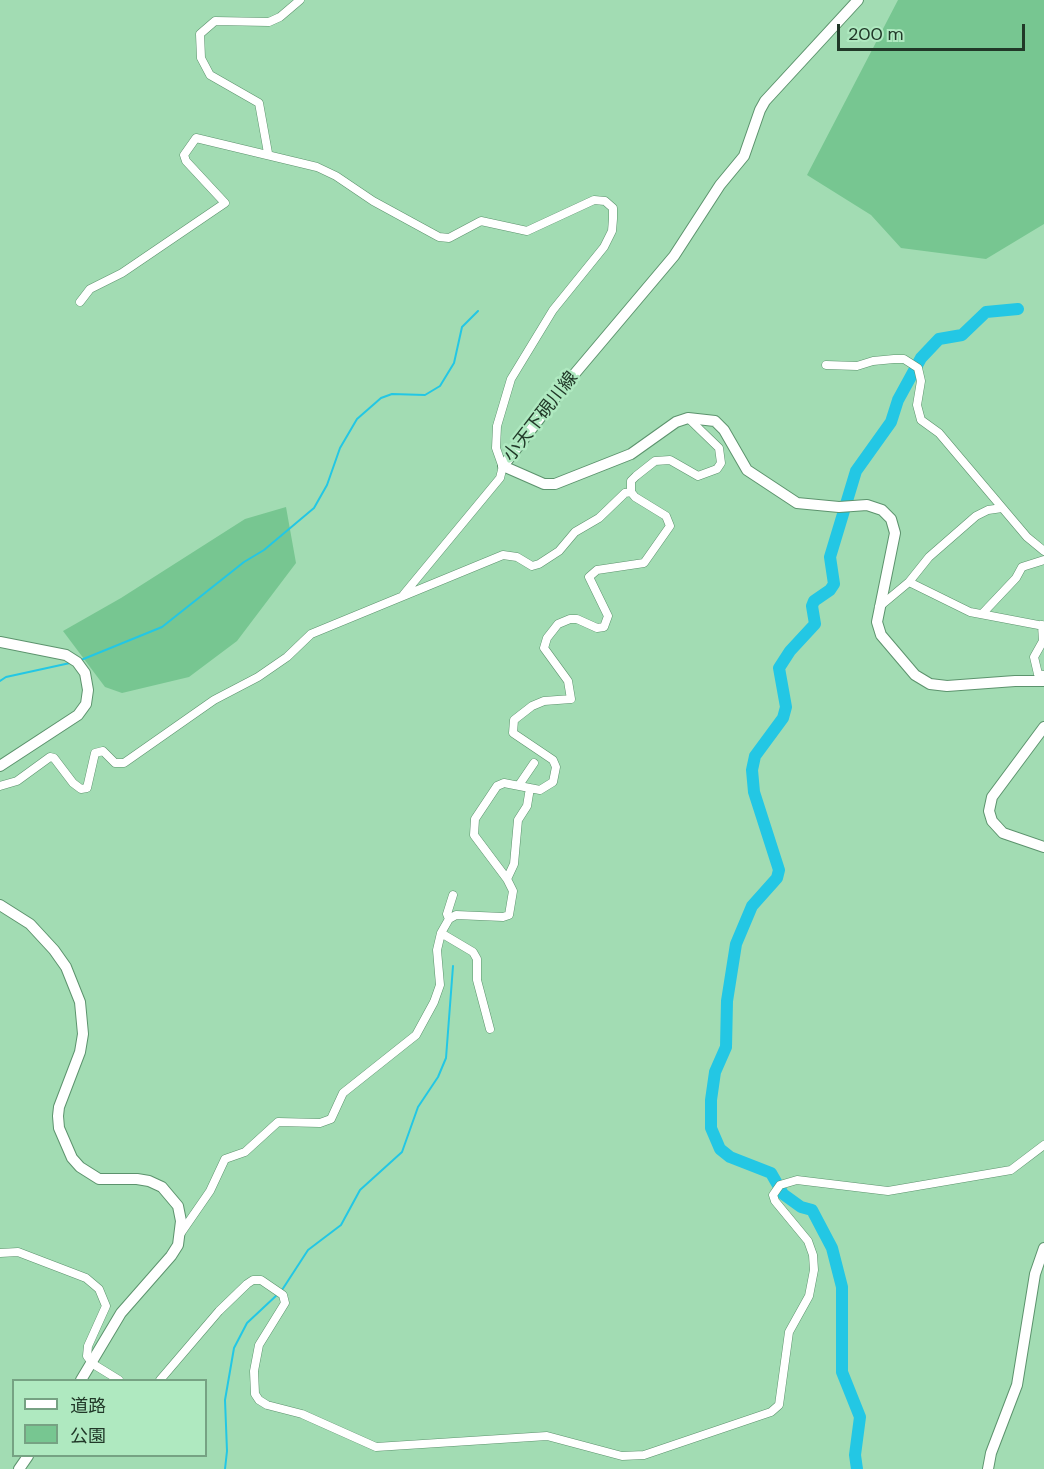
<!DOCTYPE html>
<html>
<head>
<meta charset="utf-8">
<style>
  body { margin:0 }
  #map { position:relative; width:1044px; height:1469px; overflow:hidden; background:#a2dcb3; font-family:"DM Sans","Noto Sans JP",sans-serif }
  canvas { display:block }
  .legend { position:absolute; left:12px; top:1379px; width:195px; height:78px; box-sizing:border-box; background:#afe9c0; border:2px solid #76a283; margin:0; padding:8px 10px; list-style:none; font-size:18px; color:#213828 }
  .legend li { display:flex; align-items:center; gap:12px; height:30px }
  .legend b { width:30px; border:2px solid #76a283 }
  .scale { position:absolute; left:837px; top:24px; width:188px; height:27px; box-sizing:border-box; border:3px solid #213828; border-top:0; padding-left:8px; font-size:18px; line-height:21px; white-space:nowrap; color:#213828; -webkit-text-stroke:4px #afe9c0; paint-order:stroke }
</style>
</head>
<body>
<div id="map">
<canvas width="1044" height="1469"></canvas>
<ul class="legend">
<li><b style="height:8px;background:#fff"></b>道路</li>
<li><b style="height:16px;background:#77c691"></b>公園</li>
</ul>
<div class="scale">200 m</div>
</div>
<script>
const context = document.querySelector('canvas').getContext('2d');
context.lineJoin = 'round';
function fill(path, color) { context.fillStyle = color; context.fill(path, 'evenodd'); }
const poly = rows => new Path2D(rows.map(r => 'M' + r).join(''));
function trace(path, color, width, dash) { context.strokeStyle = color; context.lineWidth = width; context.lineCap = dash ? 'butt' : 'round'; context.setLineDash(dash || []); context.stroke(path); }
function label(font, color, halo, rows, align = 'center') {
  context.font = font + ' "DM Sans","Noto Sans JP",sans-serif'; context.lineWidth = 5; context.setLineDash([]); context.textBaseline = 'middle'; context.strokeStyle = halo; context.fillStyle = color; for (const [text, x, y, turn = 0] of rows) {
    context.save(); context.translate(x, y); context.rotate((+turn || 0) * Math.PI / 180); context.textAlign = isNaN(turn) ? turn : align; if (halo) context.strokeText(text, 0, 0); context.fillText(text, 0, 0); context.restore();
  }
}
const green = poly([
  [898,0,1044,0,1044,224,986,259,901,248,871,215,807,175],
  [286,507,296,563,237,641,189,677,122,693,105,687,63,631,121,598,245,519]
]);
const stream = poly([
  [81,660,162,627,244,562,264,550,314,508,327,485,340,448,357,419,381,398,392,394,425,395,440,386,454,363,462,327,478,311],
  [0,681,6,677,70,663],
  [282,1290,308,1250,341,1225,360,1190,402,1152,418,1107,438,1077,446,1058,453,966],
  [225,1469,227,1451,225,1400,234,1348,247,1323,278,1294]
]);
const river = poly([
  [857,1469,855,1455,860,1417,842,1372,842,1287,832,1248,812,1210,801,1207,783,1194,771,1173,730,1157,720,1149,711,1128,711,1100,715,1072,726,1047,727,1001,736,944,752,906,777,878,779,870,754,792,752,770,755,756,783,718,786,707,779,668,790,651,815,624,812,606,814,601,830,590,834,584,830,557,856,471,891,422,898,400,921,358,939,339,962,335,986,312,1018,309]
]);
const street = poly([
  [268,153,259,103,210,75,201,58,200,34,215,21,269,22,280,17,300,0],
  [80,302,90,289,122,273,225,203,186,161,184,155,196,138,317,167,336,176,373,201,439,237,449,238,481,221,527,231,594,200,605,201,613,208,613,219,612,231,604,247,553,310,511,379,497,426,496,448,502,465],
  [826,365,857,366,873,361,894,359,904,359,918,368,921,381,917,405,921,420,939,433,1027,537,1044,551],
  [909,582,929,557,976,516,988,510,1002,508],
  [404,594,500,478,503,466],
  [879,607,909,582,970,612,1044,626],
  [982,614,1016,578,1022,567,1044,560],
  [1042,625,1043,641,1034,657,1038,674,1043,675],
  [519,785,534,763],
  [0,786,17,781,50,757,54,758,73,783,81,789,87,788,95,753,103,751,115,763,124,763,214,700,258,677,287,657,311,634,503,555,517,557,532,566,539,564,559,551,575,532,599,518,625,493,631,492],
  [507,879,514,864,518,820,527,806,530,788],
  [449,919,447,914,453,895],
  [441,933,473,952,477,959,477,980,490,1029],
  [181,1233,210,1191,225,1159,245,1152,278,1122,320,1123,331,1119,343,1093,416,1035,434,1002,440,985,437,950,441,933,449,919,456,915,503,917,509,915,513,891,507,879,474,835,475,819,497,786,504,783,540,790,553,782,556,767,553,760,513,733,514,720,532,706,544,701,571,699,568,681,544,648,547,638,558,624,570,619,577,619,597,628,604,627,608,616,589,577,597,570,644,563,670,526,666,516,635,497,631,492,631,481,636,476,655,461,670,460,698,476,717,469,721,463,719,448,688,418],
  [0,1253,18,1252,86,1278,99,1289,106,1306,88,1346,87,1356,93,1364,119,1380],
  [160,1380,219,1311,247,1284,253,1280,261,1280,283,1295,285,1303,259,1345,254,1371,255,1394,259,1400,267,1405,302,1414,376,1447,547,1436,622,1456,644,1455,771,1412,779,1405,789,1332,809,1296,814,1270,813,1255,808,1241,775,1201,773,1195,780,1185,797,1180,888,1191,1011,1170,1044,1145]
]);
const secondary = poly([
  [858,0,765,101,760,110,744,156,720,185,674,256,566,384,503,466,544,484,555,484,631,454,676,422,688,418,715,421,724,430,747,470,797,503,839,507,867,505,882,510,891,519,895,533,877,622,881,635,915,675,930,684,947,686,1015,681,1044,681],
  [0,642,66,655,77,662,85,673,88,690,86,704,78,715,0,766],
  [1044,727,992,797,989,811,992,821,1003,833,1044,847],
  [0,905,30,924,54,950,66,967,80,1002,83,1034,80,1052,59,1107,58,1116,59,1128,72,1158,80,1167,99,1179,137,1179,149,1181,162,1187,178,1206,181,1221,178,1245,171,1256,121,1313,81,1380],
  [19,1469,28,1456],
  [988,1469,991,1453,1017,1385,1035,1274,1044,1248]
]);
const streetNames = [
  ["小天下硯川線",541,417,-52]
];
fill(green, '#77c691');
trace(stream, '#23c7e4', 2);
trace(river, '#23c7e4', 12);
trace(street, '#5c936d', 9);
trace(secondary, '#5c936d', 12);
trace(street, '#fff', 8);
trace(secondary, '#fff', 10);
label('18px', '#213828', '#afe9c0', streetNames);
</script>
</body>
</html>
